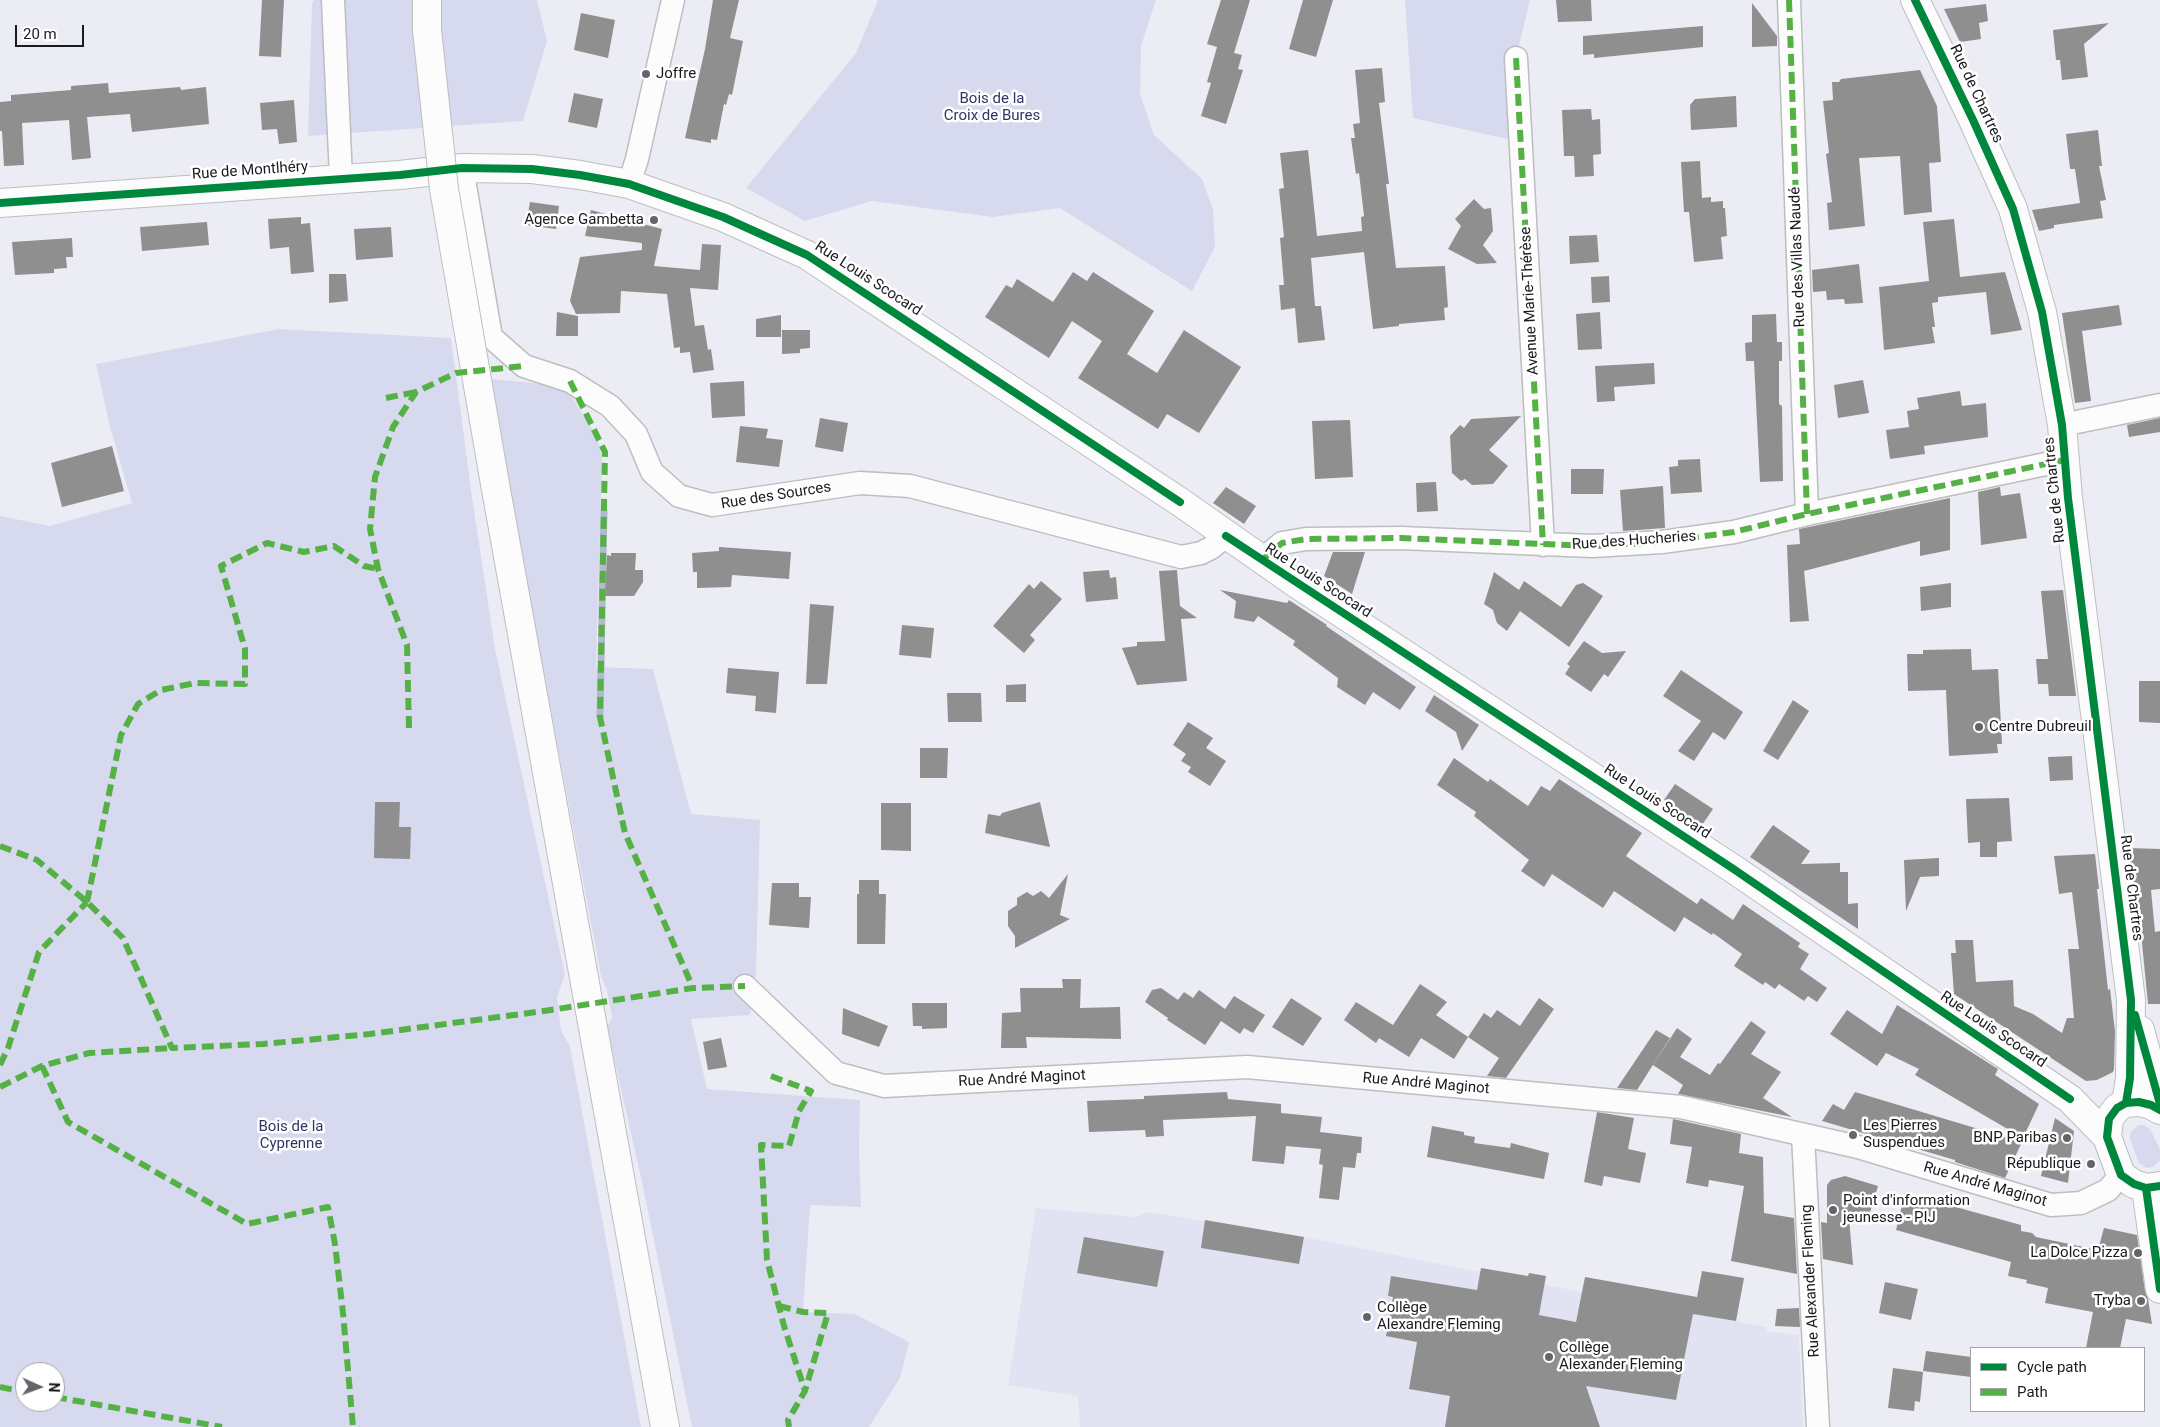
<!DOCTYPE html>
<html>
<head>
<meta charset="utf-8">
<style>
  body { margin:0 }
  #map { position:relative; width:2160px; height:1427px; overflow:hidden; background:#ecedf4; font-family:Roboto,sans-serif }
  canvas { display:block }
  .legend { position:absolute; left:1970px; top:1347px; width:175px; height:65px; box-sizing:border-box; background:#fff; border:1px solid #a3a4a5; margin:0; padding:6px 9px; list-style:none; font-size:15px; color:#1a1b1f }
  .legend li { display:flex; align-items:center; gap:10px; height:25px }
  .legend b { width:25px; border:1px solid #a3a4a5 }
  .north { position:absolute; left:15px; top:1362px; width:50px; height:50px; box-sizing:border-box; background:#fff; border:1px solid #a3a4a5; border-radius:50%; rotate:92deg; font-size:14px; font-weight:700; line-height:20px; text-align:center; color:#1a1b1f }
  .north::after { content:''; display:block; margin:auto; width:18px; height:22px; background:#64646a; clip-path:polygon(50% 0,100% 100%,50% 72%,0 100%) }
  .scale { position:absolute; left:15px; top:25px; width:69px; height:22px; box-sizing:border-box; border:2px solid #1a1b1f; border-top:0; padding-left:6px; font-size:15px; line-height:18px; white-space:nowrap; color:#1a1b1f; -webkit-text-stroke:4px #fff; paint-order:stroke }
</style>
</head>
<body>
<div id="map">
<canvas width="2160" height="1427"></canvas>
<ul class="legend">
<li><b style="height:6px;background:#00873e"></b>Cycle path</li>
<li><b style="height:6px;background:#55b145"></b>Path</li>
</ul>
<div class="north">N</div>
<div class="scale">20 m</div>
</div>
<script>
const context = document.querySelector('canvas').getContext('2d');
context.lineJoin = 'round';
function fill(path, color) { context.fillStyle = color; context.fill(path, 'evenodd'); }
const poly = rows => new Path2D(rows.map(r => 'M' + r).join(''));
function trace(path, color, width, dash) { context.strokeStyle = color; context.lineWidth = width; context.lineCap = dash ? 'butt' : 'round'; context.setLineDash(dash || []); context.stroke(path); }
function label(font, color, halo, rows, align = 'center') {
  context.font = font + ' Roboto,sans-serif'; context.lineWidth = 5; context.setLineDash([]); context.textBaseline = 'middle'; context.strokeStyle = halo; context.fillStyle = color; for (const [text, x, y, turn = 0] of rows) {
    context.save(); context.translate(x, y); context.rotate((+turn || 0) * Math.PI / 180); context.textAlign = isNaN(turn) ? turn : align; if (halo) context.strokeText(text, 0, 0); context.fillText(text, 0, 0); context.restore();
  }
}
const built = poly([
  [1036,1208,1136,1217,1148,1212,1205,1221,1304,1237,1693,1314,1736,1321,1766,1327,1767,1331,1799,1335,1803,1427,1080,1427,1078,1396,1008,1385]
]);
const green = poly([
  [314,0,537,0,547,41,523,121,308,136,312,4],
  [878,0,1156,0,1141,46,1140,94,1154,135,1202,179,1213,209,1215,247,1192,291,1060,208,993,217,872,201,805,221,746,188,856,53],
  [1405,0,1530,0,1516,58,1521,142,1413,118],
  [279,329,451,338,471,490,495,649,565,975,557,997,561,1030,570,1047,641,1427,0,1427,0,516,50,526,132,503,110,427,96,364],
  [25,1372,55,1372,55,1402,25,1402],
  [491,379,565,386,597,437,602,457,596,667,653,669,691,814,760,820,756,972,750,1015,691,1019,707,1089,860,1100,859,1152,861,1207,810,1205,803,1312,855,1314,909,1342,900,1378,869,1427,692,1427,642,1182,607,1027,612,1017,607,991,601,976,523,562],
  [2138,1125,2144,1125,2150,1129,2160,1149,2160,1160,2153,1167,2147,1168,2139,1163,2130,1139,2131,1132]
]);
const stream = poly([
  [600,717,604,511]
]);
const building = poly([
  [262,0,284,0,281,57,259,56],
  [713,0,739,0,730,38,743,41,732,95,729,94,726,105,724,104,717,140,711,139,711,143,685,138,705,49],
  [1221,0,1250,0,1234,53,1242,55,1238,69,1243,70,1226,124,1201,116,1211,83,1207,82,1217,47,1207,44],
  [1303,0,1333,0,1316,57,1289,49],
  [1556,0,1591,0,1592,21,1558,22],
  [1752,3,1777,36,1777,46,1752,47],
  [1986,4,1988,21,1979,23,1981,39,1960,42,1944,9],
  [581,13,615,20,608,58,574,50],
  [2109,23,2084,44,2088,77,2062,80,2060,60,2056,60,2053,30],
  [1703,26,1703,47,1594,58,1594,54,1583,55,1583,36],
  [1382,68,1385,102,1379,103,1389,184,1386,184,1396,268,1445,266,1448,307,1444,308,1445,320,1399,324,1399,326,1373,329,1364,252,1311,258,1315,306,1321,306,1325,340,1298,343,1295,308,1281,310,1279,285,1284,285,1280,238,1284,237,1279,189,1284,188,1280,153,1308,150,1317,236,1362,231,1361,217,1364,216,1359,173,1356,174,1351,138,1355,138,1353,124,1360,123,1355,70],
  [1920,70,1937,106,1941,162,1929,163,1932,212,1904,215,1900,156,1859,158,1865,226,1829,230,1827,203,1832,202,1826,154,1829,153,1823,101,1833,100,1832,82,1839,82,1841,79],
  [108,83,109,93,180,87,181,90,206,87,209,124,132,132,130,114,87,117,91,158,72,160,69,120,22,123,24,165,4,166,2,131,0,131,0,102,11,101,11,95,71,90,71,86],
  [574,93,603,99,597,128,568,122],
  [1736,96,1737,127,1691,130,1690,105,1695,99],
  [294,100,297,142,279,144,277,129,262,130,260,103],
  [1591,109,1592,120,1600,119,1601,154,1593,155,1594,176,1575,177,1574,156,1564,156,1562,110],
  [2098,130,2102,166,2099,166,2106,200,2100,201,2103,218,2054,225,2054,228,2039,231,2032,210,2080,203,2075,169,2070,169,2066,134],
  [1700,161,1702,198,1711,197,1711,202,1723,201,1723,208,1725,208,1727,236,1721,237,1723,259,1694,262,1689,212,1684,212,1681,162],
  [1474,199,1484,209,1491,208,1493,231,1483,245,1497,263,1477,264,1448,249,1461,226,1455,219],
  [530,202,559,206,556,229,526,225],
  [591,210,662,229,654,266,700,270,702,244,721,245,718,290,690,288,695,326,704,325,708,350,711,349,714,370,693,373,690,352,680,353,680,347,674,348,667,294,621,291,620,313,576,314,570,301,580,257,642,250,642,243,585,236],
  [301,217,301,224,310,223,314,272,291,274,289,247,270,249,268,219],
  [1954,219,1960,277,2005,272,2022,330,1991,335,1986,292,1938,297,1938,302,1932,303,1935,327,1932,327,1935,343,1884,350,1879,287,1929,281,1923,222],
  [207,222,209,245,142,251,140,227],
  [391,227,393,257,356,260,354,229],
  [1597,235,1599,262,1570,264,1569,236],
  [72,238,73,257,66,257,67,268,54,269,54,273,15,275,12,242],
  [1859,264,1863,303,1845,304,1844,299,1827,300,1826,291,1813,292,1812,270],
  [1073,272,1087,281,1093,272,1154,311,1127,354,1157,373,1184,330,1241,367,1199,433,1167,414,1158,429,1078,378,1102,341,1072,321,1049,358,985,317,1006,285,1012,288,1017,279,1053,302],
  [329,274,346,274,348,301,329,303],
  [1609,276,1610,302,1592,303,1591,277],
  [2119,305,2122,325,2082,331,2091,401,2075,403,2062,313],
  [557,312,578,316,578,336,556,336],
  [1600,312,1602,349,1578,350,1576,314],
  [1776,314,1777,342,1782,342,1782,361,1779,361,1779,404,1782,406,1783,481,1760,482,1754,361,1746,361,1745,343,1752,342,1752,315],
  [781,315,781,337,756,337,756,319],
  [782,330,810,330,810,348,800,349,800,353,782,354],
  [1654,363,1655,384,1614,387,1615,401,1597,402,1595,366],
  [1863,380,1869,413,1838,418,1834,385],
  [744,381,745,416,712,418,710,383],
  [1960,391,1962,406,1986,403,1988,437,1924,446,1925,454,1890,459,1886,430,1909,427,1907,411,1919,409,1917,398],
  [1521,416,1489,450,1508,466,1493,484,1472,485,1465,479,1461,481,1452,473,1450,436,1460,425,1464,428,1471,419],
  [820,418,848,423,843,452,815,447],
  [2160,418,2160,432,2129,437,2127,425],
  [1350,420,1353,477,1315,479,1312,421],
  [740,426,768,429,766,438,783,440,779,467,736,462],
  [112,446,124,491,62,507,51,463],
  [1700,459,1702,492,1671,494,1669,467,1678,466,1678,460],
  [1571,469,1604,469,1603,494,1571,494],
  [1436,482,1438,511,1417,512,1416,483],
  [1663,486,1665,528,1623,531,1620,490],
  [1226,487,1256,506,1244,524,1213,503],
  [2000,487,2001,496,2020,493,2027,538,1981,545,1978,492],
  [1950,498,1950,550,1920,556,1920,541,1804,571,1809,621,1790,622,1787,545,1800,544,1799,529],
  [719,547,791,552,789,579,732,575,731,587,697,588,697,572,693,572,692,553,719,551],
  [1333,552,1365,552,1352,594,1324,576],
  [611,553,636,553,635,570,643,570,643,582,634,596,605,596,607,555,611,556],
  [1109,570,1110,578,1116,577,1118,599,1086,602,1083,572],
  [1177,570,1180,606,1197,618,1181,619,1187,681,1137,685,1122,648,1137,646,1137,642,1165,641,1159,571],
  [1494,572,1519,590,1524,581,1561,607,1576,585,1583,583,1603,596,1569,647,1520,611,1507,631,1497,623,1493,610,1484,604],
  [1041,581,1062,599,1030,635,1035,640,1024,653,993,626,1029,584,1034,589],
  [1951,583,1951,607,1921,611,1920,587],
  [1220,590,1287,603,1289,600,1327,625,1326,626,1416,687,1400,710,1373,692,1365,705,1337,687,1338,678,1293,645,1295,641,1258,616,1254,622,1234,618,1236,601],
  [2063,590,2076,696,2049,696,2048,684,2038,684,2036,659,2048,659,2041,591],
  [810,604,834,606,827,684,806,684],
  [902,625,934,628,931,658,899,655],
  [1584,641,1602,653,1626,651,1608,677,1604,674,1591,692,1565,674,1570,666,1567,664],
  [1971,649,1972,670,1998,669,2002,744,1997,744,1998,753,1949,756,1946,690,1908,691,1907,654,1923,654,1923,650],
  [728,668,779,672,776,713,755,711,756,696,726,693],
  [1681,670,1743,712,1725,740,1713,732,1694,761,1678,751,1701,721,1663,696],
  [2139,681,2160,681,2160,723,2139,722],
  [1026,684,1026,702,1006,702,1006,685],
  [947,693,981,693,982,722,948,722],
  [1434,695,1479,725,1462,751,1456,732,1425,711],
  [1793,700,1809,711,1778,760,1763,751],
  [1188,722,1213,738,1206,748,1226,761,1210,786,1188,772,1191,767,1181,761,1186,754,1173,745],
  [920,748,948,748,947,778,920,778],
  [2072,756,2073,780,2050,781,2048,757],
  [1454,758,1488,782,1490,779,1528,806,1541,786,1550,791,1559,779,1642,833,1626,856,1697,904,1701,898,1733,920,1743,904,1800,943,1798,947,1809,954,1800,969,1827,988,1817,1002,1808,996,1804,1001,1779,984,1775,989,1765,982,1763,985,1734,966,1742,954,1713,933,1712,935,1684,917,1675,932,1614,891,1603,908,1552,874,1544,887,1521,871,1529,860,1474,816,1476,812,1437,785],
  [1675,784,1713,809,1702,825,1664,800],
  [2009,798,2012,841,1997,842,1997,857,1980,857,1980,842,1968,843,1966,799],
  [375,802,400,802,399,827,411,827,410,859,374,858],
  [1040,802,1050,847,985,833,988,814,1000,816,1002,813],
  [881,803,911,803,911,851,881,850],
  [1773,825,1810,851,1801,864,1840,863,1840,872,1848,872,1848,904,1858,903,1858,929,1750,857],
  [2128,848,2160,849,2160,889,2151,890,2155,932,2160,931,2160,1004,2148,1004,2141,933],
  [2095,854,2099,889,2097,889,2108,990,2110,989,2115,1031,2114,1069,2113,1072,2097,1080,2086,1081,1954,994,1951,953,1956,953,1955,940,1973,940,1976,982,2013,980,2014,1006,2033,1014,2062,1033,2067,1018,2074,1018,2068,949,2079,949,2072,892,2059,894,2054,856],
  [1939,858,1939,876,1920,877,1906,911,1904,860],
  [1068,874,1060,915,1070,919,1015,948,1015,936,1008,926,1008,911,1017,905,1017,898,1027,892,1033,896,1041,891,1049,898],
  [859,880,879,880,879,894,886,894,885,944,857,944,857,894,859,894],
  [772,883,799,883,799,897,811,897,809,928,769,925],
  [1062,979,1081,979,1080,1008,1120,1007,1121,1039,1026,1037,1027,1048,1001,1048,1002,1013,1021,1012,1020,988,1063,988],
  [1420,984,1447,1002,1436,1015,1468,1037,1454,1059,1421,1038,1409,1057,1379,1038,1376,1043,1344,1020,1356,1002,1393,1025],
  [1161,988,1178,1000,1184,992,1193,998,1199,990,1225,1009,1234,996,1265,1015,1253,1033,1244,1028,1240,1034,1221,1021,1205,1045,1167,1020,1168,1018,1145,1002,1152,990],
  [1291,998,1322,1018,1303,1046,1272,1027],
  [1539,998,1554,1009,1506,1078,1487,1076,1499,1058,1468,1037,1484,1013,1491,1018,1497,1010,1520,1026],
  [912,1003,947,1003,947,1028,922,1029,922,1026,913,1026],
  [1897,1005,1998,1069,1995,1075,2039,1104,2023,1138,1915,1075,1919,1069,1886,1053,1877,1066,1830,1034,1847,1010,1882,1034],
  [843,1008,888,1026,879,1047,842,1034],
  [1751,1021,1766,1032,1751,1054,1781,1072,1763,1098,1792,1117,1678,1094,1683,1085,1653,1065,1677,1028,1692,1039,1680,1057,1710,1075,1718,1063,1720,1064],
  [1656,1030,1670,1038,1637,1090,1617,1088],
  [721,1038,727,1067,708,1070,703,1042],
  [1227,1092,1228,1099,1281,1104,1281,1113,1322,1117,1320,1132,1362,1137,1361,1153,1357,1153,1355,1168,1343,1167,1339,1200,1319,1198,1323,1165,1319,1164,1321,1149,1286,1146,1284,1164,1252,1161,1256,1116,1163,1120,1164,1136,1146,1137,1145,1130,1089,1132,1087,1101,1144,1099,1144,1096],
  [1855,1092,2022,1142,2005,1178,1955,1162,1955,1160,1822,1121,1833,1104,1844,1110],
  [1597,1112,1634,1118,1628,1149,1646,1153,1640,1183,1604,1176,1602,1186,1584,1182],
  [2055,1118,2074,1131,2068,1183,2041,1176],
  [1673,1119,1741,1134,1739,1153,1763,1157,1764,1213,1794,1218,1797,1274,1731,1261,1744,1186,1709,1180,1708,1187,1686,1183,1692,1147,1670,1144],
  [1432,1126,1464,1132,1464,1135,1475,1137,1474,1143,1510,1148,1511,1143,1549,1153,1544,1179,1427,1157],
  [1845,1176,1878,1186,1867,1222,1849,1217,1853,1265,1823,1259,1821,1222,1827,1223,1827,1185,1831,1180],
  [1905,1193,2021,1225,2021,1231,2032,1233,2036,1237,2098,1250,2104,1228,2137,1235,2145,1291,2148,1299,2152,1324,2126,1319,2120,1348,2086,1348,2093,1312,2045,1303,2048,1288,2026,1283,2027,1280,2008,1276,2011,1262,1896,1230],
  [1205,1220,1304,1237,1299,1264,1201,1248],
  [1084,1237,1164,1251,1157,1287,1077,1273],
  [1481,1268,1528,1276,1529,1273,1546,1276,1539,1315,1576,1322,1585,1277,1697,1297,1702,1271,1744,1278,1736,1321,1693,1314,1676,1400,1586,1386,1600,1427,1445,1427,1450,1396,1409,1389,1417,1342,1386,1336,1393,1297,1388,1296,1391,1276,1477,1290],
  [1885,1282,1918,1289,1911,1320,1879,1313],
  [1799,1308,1800,1327,1775,1326,1777,1309],
  [1926,1351,1971,1357,1971,1377,1923,1371],
  [1893,1368,1923,1372,1920,1402,1915,1401,1914,1411,1888,1408]
]);
const street = poly([
  [333,0,341,178],
  [1789,0,1807,514],
  [1516,58,1543,545],
  [462,168,491,337,524,366,570,381,610,406,636,434,652,472,679,496,712,505,860,483,910,486,1181,557,1201,553,1211,548,1226,536],
  [629,184,637,159,673,0],
  [2062,425,2160,405],
  [1262,560,1282,543,1306,539,1401,538,1592,546,1662,542,1734,532,1807,514,2065,460],
  [745,986,836,1073,884,1086,1247,1067,1681,1107,1858,1147,2051,1205,2081,1203,2108,1190,2121,1175],
  [1803,1135,1818,1427]
]);
const secondary = poly([
  [1915,0,1973,120,2013,209,2042,312,2062,425,2068,498,2131,1000,2130,1078,2126,1103],
  [427,30,427,0],
  [0,203,400,175,462,168,532,169,580,175,629,184,723,217,807,255,1180,502,1297,584,1732,868,2070,1099,2107,1137],
  [495,484,665,1427],
  [2140,1030,2160,1104],
  [2160,1110,2151,1105,2139,1102,2126,1103,2117,1108,2109,1119,2107,1137,2121,1175,2134,1184,2146,1188,2160,1186],
  [2146,1188,2160,1289]
]);
const secondaryBridge = poly([
  [427,30,444,189,495,484]
]);
const quiet = poly([
  [1789,0,1807,514],
  [1516,58,1543,545],
  [570,381,605,452,600,717,625,833,693,988],
  [386,398,416,392],
  [1262,560,1282,543,1306,539,1401,538,1592,546,1662,542,1734,532,1807,514,2065,460],
  [409,728,407,645,378,569,370,529,375,477,393,427,416,392,456,373,524,366],
  [0,846,37,860,87,902,123,938,172,1048,263,1044,370,1034,544,1011,693,988,745,986],
  [87,902,121,735,138,704,161,690,195,683,245,684,245,649,221,566,267,543,304,552,334,546,364,566,378,569],
  [0,1065,8,1048,39,952,87,902],
  [42,1066,68,1122,247,1224,328,1207,335,1244,343,1313,353,1427],
  [771,1076,811,1091,799,1111,789,1146,761,1145,767,1260,784,1326,805,1391,788,1420,789,1427],
  [0,1087,42,1066,89,1053,172,1048],
  [779,1306,803,1312,828,1313,805,1391],
  [0,1387,25,1392],
  [55,1397,222,1427]
]);
const cycleway = poly([
  [1915,0,1973,120,2013,209,2042,312,2062,425,2068,498,2131,1000,2130,1078,2126,1103],
  [0,203,400,175,462,168,532,169,580,175,629,184,723,217,807,255,1180,502],
  [1226,536,1732,868,2070,1099],
  [2135,1015,2160,1104],
  [2160,1110,2151,1105,2139,1102,2126,1103,2117,1108,2109,1119,2107,1137,2121,1175,2134,1184,2146,1188,2160,1186],
  [2146,1188,2160,1289]
]);
const markers = [
  [646,74,5,"#64646a"],
  [654,220,5,"#64646a"],
  [1979,727,5,"#64646a"],
  [1853,1135,5,"#64646a"],
  [2067,1138,5,"#64646a"],
  [2091,1164,5,"#64646a"],
  [1833,1210,5,"#64646a"],
  [2138,1253,5,"#64646a"],
  [2141,1301,5,"#64646a"],
  [1367,1317,5,"#64646a"],
  [1549,1357,5,"#64646a"]
];
const poiNames = [
  ["Joffre",656,74],
  ["Agence Gambetta",644,220,"right"],
  ["Centre Dubreuil",1989,727],
  ["Les Pierres",1863,1126],
  ["Suspendues",1863,1143],
  ["BNP Paribas",2057,1138,"right"],
  ["République",2081,1164,"right"],
  ["Point d'information",1843,1201],
  ["jeunesse - PIJ",1843,1218],
  ["La Dolce Pizza",2128,1253,"right"],
  ["Tryba",2131,1301,"right"],
  ["Collège",1377,1308],
  ["Alexandre Fleming",1377,1325],
  ["Collège",1559,1348],
  ["Alexander Fleming",1559,1365]
];
const streetNames = [
  ["Rue de Chartres",1976,94,65],
  ["Rue de Montlhéry",250,171,-4],
  ["Rue des Villas Naudé",1798,257,-92],
  ["Rue Louis Scocard",868,279,33],
  ["Avenue Marie-Thérèse",1530,301,-93],
  ["Rue de Chartres",2055,490,-96],
  ["Rue des Sources",776,496,-9],
  ["Rue des Hucheries",1634,541,-4],
  ["Rue Louis Scocard",1318,581,33],
  ["Rue Louis Scocard",1657,802,33],
  ["Rue de Chartres",2131,888,83],
  ["Rue Louis Scocard",1993,1030,34],
  ["Rue André Maginot",1022,1079,-3],
  ["Rue André Maginot",1426,1084,5],
  ["Rue André Maginot",1985,1185,16],
  ["Rue Alexander Fleming",1811,1281,-93]
];
const parkNames = [
  ["Bois de la",992,99],
  ["Croix de Bures",992,116],
  ["Bois de la",291,1127],
  ["Cyprenne",291,1144]
];
fill(built, '#e1e3f2');
fill(green, '#d7d9ef');
trace(stream, '#b5b8d1', 7);
fill(building, '#8f8f90');
trace(street, '#bdbdc2', 25);
trace(secondary, '#bdbdc2', 30);
trace(street, '#fcfcfd', 22);
trace(secondary, '#fcfcfd', 28);
trace(secondaryBridge, '#bdbdc2', 30, []);
trace(secondaryBridge, '#fcfcfd', 28);
trace(quiet, '#55b145', 6, [12, 6]);
trace(cycleway, '#00873e', 8);
for (const [x, y, r, color] of markers) { const dot = new Path2D(); dot.arc(x, y, r, 0, 2 * Math.PI); context.fillStyle = color; context.fill(dot); trace(dot, '#fff', 2); }
label('15px', '#1a1b1f', '#fff', poiNames, 'left');
label('15px', '#1a1b1f', '#fff', streetNames);
label('15px', '#343462', '#fff', parkNames);
</script>
</body>
</html>
